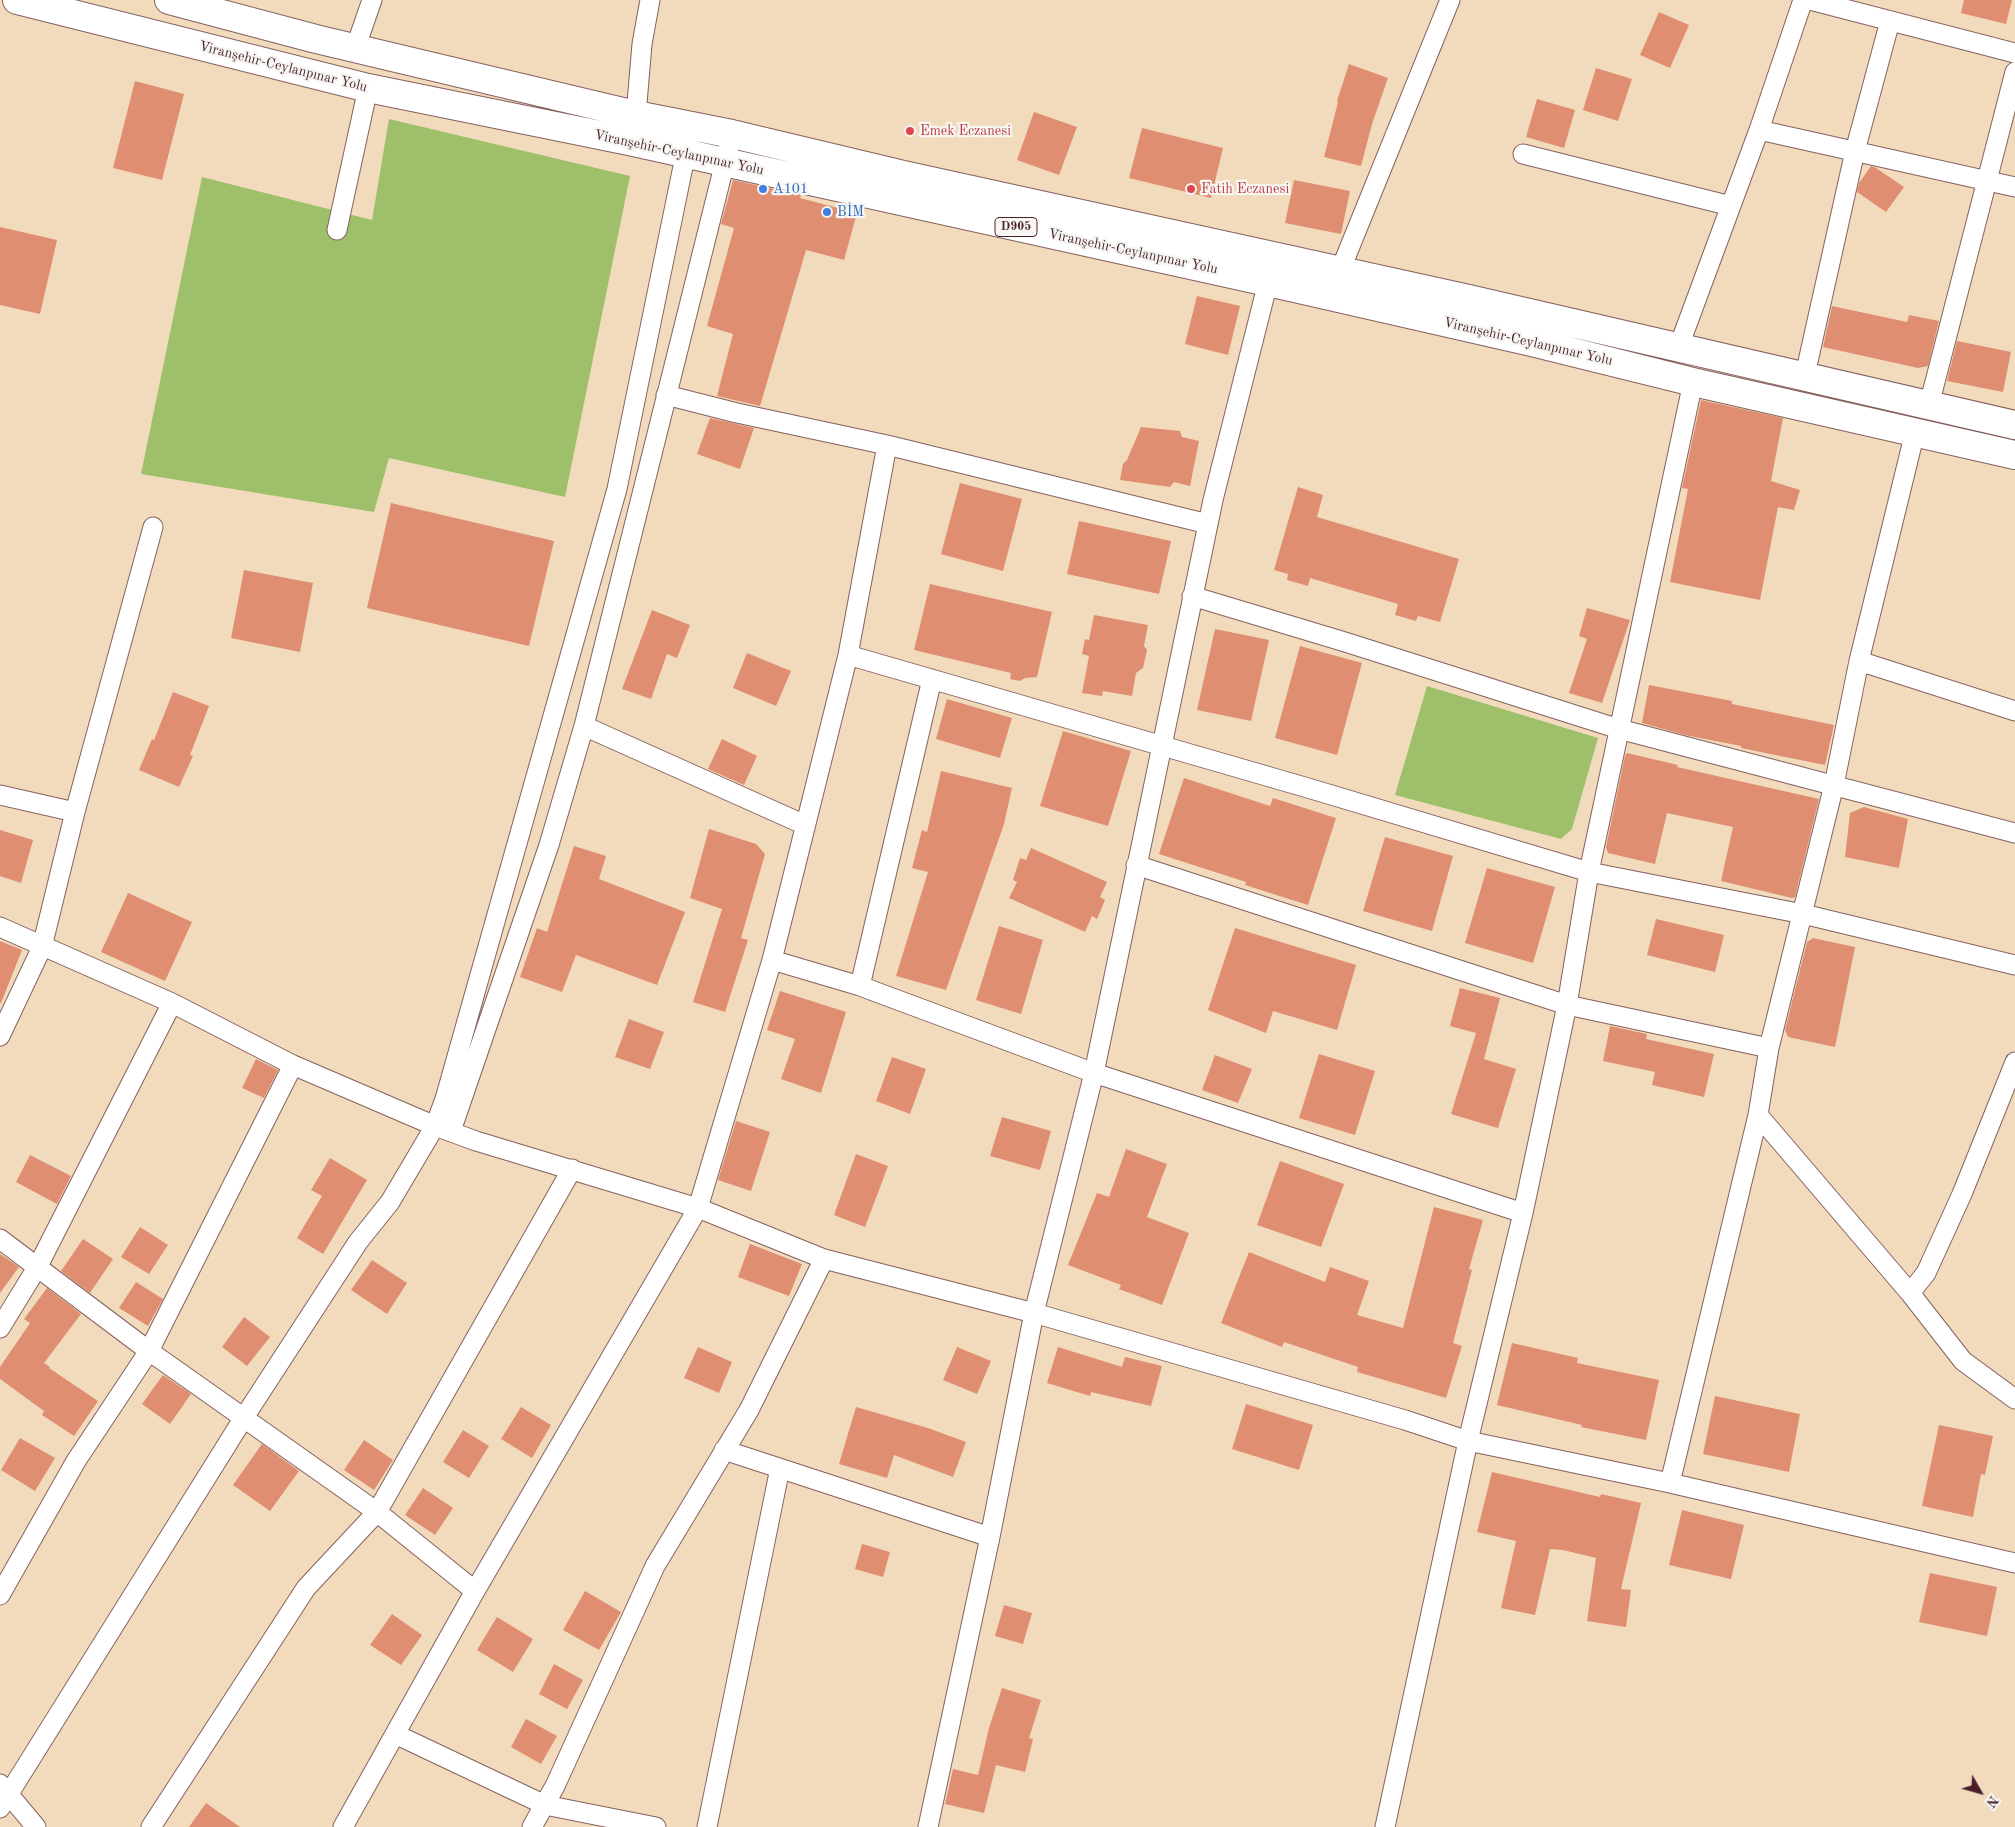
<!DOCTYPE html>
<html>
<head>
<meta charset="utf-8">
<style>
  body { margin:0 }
  #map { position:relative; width:2015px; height:1827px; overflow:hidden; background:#f2dbbd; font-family:"Old Standard TT",serif }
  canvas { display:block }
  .north { position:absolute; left:1955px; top:1767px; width:50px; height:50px; -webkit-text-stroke:4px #f6f6f2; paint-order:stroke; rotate:128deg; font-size:14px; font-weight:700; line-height:20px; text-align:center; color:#4a1f2b }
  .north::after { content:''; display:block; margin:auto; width:18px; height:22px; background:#4a1f2b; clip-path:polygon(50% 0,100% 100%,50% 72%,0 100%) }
</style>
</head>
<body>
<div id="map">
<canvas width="2015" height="1827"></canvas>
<div class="north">N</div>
</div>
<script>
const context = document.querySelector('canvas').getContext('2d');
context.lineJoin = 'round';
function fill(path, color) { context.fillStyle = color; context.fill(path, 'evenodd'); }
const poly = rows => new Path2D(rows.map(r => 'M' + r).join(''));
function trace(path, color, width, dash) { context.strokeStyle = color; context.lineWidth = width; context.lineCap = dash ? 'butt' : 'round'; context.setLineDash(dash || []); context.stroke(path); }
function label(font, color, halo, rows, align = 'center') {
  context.font = font + ' "Old Standard TT",serif'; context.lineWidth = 4.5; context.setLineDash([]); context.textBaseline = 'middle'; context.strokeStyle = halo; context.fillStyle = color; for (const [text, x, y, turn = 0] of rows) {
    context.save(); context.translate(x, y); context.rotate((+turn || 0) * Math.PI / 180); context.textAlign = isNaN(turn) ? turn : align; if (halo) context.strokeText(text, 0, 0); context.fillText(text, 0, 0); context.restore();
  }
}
const green = poly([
  [389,119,630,176,565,497,389,458,374,512,141,474,202,177,372,220],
  [1427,686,1598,738,1572,829,1561,839,1395,795]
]);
const building = poly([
  [1964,0,2012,0,2006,24,1961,13],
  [1659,12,1689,25,1670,68,1640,55],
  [1349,64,1388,78,1372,124,1361,166,1324,157,1338,102,1337,101],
  [1596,68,1632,79,1618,121,1583,110],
  [135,81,184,94,162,180,113,168],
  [1537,99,1575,110,1564,148,1526,137],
  [1034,112,1077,127,1059,175,1017,160],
  [1142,128,1223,148,1211,198,1129,178],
  [1871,166,1876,168,1904,187,1886,212,1857,192,1859,183],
  [733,180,801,195,800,198,857,213,844,260,806,250,760,406,717,396,733,334,707,326,734,228,721,224],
  [1294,180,1350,191,1341,234,1285,223],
  [0,227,57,240,40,314,0,305],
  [1197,296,1240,306,1228,355,1185,344],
  [1832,306,1907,322,1909,315,1939,321,1928,366,1918,368,1823,347],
  [1957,341,2011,352,2003,392,1947,381],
  [1701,400,1783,418,1771,481,1800,490,1794,510,1778,507,1760,600,1670,582,1688,489,1682,488],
  [710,418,754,428,740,469,697,454],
  [1141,427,1180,431,1182,437,1199,441,1190,486,1174,482,1170,487,1120,480,1123,464,1127,460],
  [960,483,1022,499,1003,571,941,554],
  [1298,487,1323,495,1317,517,1459,559,1440,622,1418,616,1416,621,1395,615,1398,604,1310,578,1308,586,1287,580,1288,574,1274,570],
  [391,503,554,541,529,646,367,608],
  [1079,521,1171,541,1159,594,1067,574],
  [244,570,313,583,300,652,231,638],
  [930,584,1052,612,1037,677,1025,678,1020,681,1010,679,1011,673,914,650],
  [1587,608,1630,620,1602,703,1569,693,1587,639,1579,636],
  [652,610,690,625,677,658,667,654,651,699,622,689],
  [1094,615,1148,625,1144,646,1147,650,1143,668,1136,673,1132,696,1103,691,1102,696,1082,693,1089,656,1082,654,1085,639,1089,640],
  [1215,629,1269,640,1251,721,1197,710],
  [1300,646,1362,663,1337,755,1275,738],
  [747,653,791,671,776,706,733,688],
  [1649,685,1732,701,1732,704,1834,725,1825,765,1741,748,1741,746,1685,735,1642,723],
  [173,692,209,706,190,755,193,756,179,787,139,770,152,739,154,740],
  [947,699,1012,718,1000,758,936,739],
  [1063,731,1131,751,1108,826,1040,806],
  [722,739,757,756,744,785,708,769],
  [1627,753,1678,765,1677,767,1819,799,1795,897,1792,898,1721,881,1733,827,1667,813,1655,864,1608,853,1606,847,1625,756],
  [941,771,1012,788,1004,824,946,990,896,976,928,872,912,868,922,830,927,832],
  [1184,778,1270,806,1273,798,1336,818,1308,905,1245,885,1246,882,1159,854],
  [1864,807,1908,819,1899,868,1845,857,1850,813],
  [709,829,756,844,765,854,741,938,748,940,725,1012,693,1002,722,909,690,898],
  [0,830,33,840,21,883,0,876],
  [1385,837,1453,856,1432,931,1363,911],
  [574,846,606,856,599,879,685,912,657,985,576,955,562,992,520,977,537,928,547,932],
  [1031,848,1107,882,1100,897,1105,900,1097,919,1092,916,1085,932,1009,898,1017,882,1013,880,1020,858,1026,860],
  [1487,868,1555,887,1533,963,1465,943],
  [128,893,192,922,165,981,101,952],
  [1656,919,1724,935,1715,972,1647,955],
  [999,926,1043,940,1021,1014,976,1000],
  [1235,928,1356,965,1337,1030,1273,1011,1266,1033,1208,1010],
  [1813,938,1855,947,1835,1047,1788,1037,1785,1030,1807,942],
  [0,941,22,950,1,1003,0,1003],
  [1460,988,1500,998,1484,1059,1516,1069,1498,1128,1451,1114,1476,1033,1450,1026],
  [780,991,846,1012,821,1093,781,1079,795,1039,767,1030],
  [629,1019,664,1032,650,1069,615,1057],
  [1610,1026,1647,1034,1646,1039,1714,1054,1704,1097,1652,1085,1655,1072,1603,1061],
  [1319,1054,1375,1071,1355,1135,1299,1118],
  [1215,1055,1252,1069,1238,1103,1202,1090],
  [892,1057,926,1069,910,1114,876,1101],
  [256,1059,278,1070,264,1098,242,1088],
  [1002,1117,1051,1131,1040,1170,990,1156],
  [736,1121,770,1132,751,1191,718,1180],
  [1126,1149,1167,1164,1147,1217,1189,1233,1162,1305,1119,1289,1121,1285,1068,1265,1097,1193,1109,1197],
  [856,1154,888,1166,865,1227,834,1215],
  [30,1155,71,1176,57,1204,16,1182],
  [330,1158,367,1180,323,1254,297,1238,322,1196,311,1190],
  [1280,1161,1344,1184,1321,1247,1257,1225],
  [1434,1207,1483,1220,1469,1269,1472,1270,1453,1343,1462,1346,1446,1398,1357,1372,1358,1367,1284,1342,1282,1347,1221,1323,1249,1252,1325,1282,1330,1267,1369,1281,1357,1315,1403,1328],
  [140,1227,168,1245,149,1274,121,1257],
  [83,1239,113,1259,90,1293,61,1271],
  [750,1244,802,1264,789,1296,738,1277],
  [0,1254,19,1267,0,1293],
  [372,1260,407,1283,387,1314,351,1290],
  [136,1282,163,1299,148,1326,119,1308],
  [47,1288,81,1314,44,1363,50,1367,49,1368,98,1401,74,1436,42,1415,44,1411,0,1379,0,1367,30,1323,24,1319],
  [244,1317,270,1337,247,1366,222,1347],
  [1512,1343,1578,1358,1577,1363,1659,1380,1646,1440,1581,1427,1582,1425,1497,1405],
  [698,1347,732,1362,719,1393,684,1378],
  [957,1347,991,1361,977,1394,943,1380],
  [1058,1347,1122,1367,1125,1357,1162,1366,1151,1406,1091,1392,1090,1396,1047,1383],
  [163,1375,191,1394,170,1424,142,1404],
  [1715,1396,1800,1414,1789,1472,1703,1454],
  [1246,1404,1313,1425,1299,1470,1232,1449],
  [521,1407,551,1425,532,1458,501,1439],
  [856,1407,928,1428,966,1442,953,1477,894,1455,887,1478,839,1464],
  [1939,1425,1993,1436,1985,1475,1981,1474,1973,1517,1922,1506],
  [463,1430,489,1446,469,1478,443,1462],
  [20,1438,55,1458,35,1491,1,1470],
  [364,1440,393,1460,374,1490,344,1470],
  [262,1444,299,1471,270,1511,233,1485],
  [1492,1472,1600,1497,1601,1494,1641,1503,1621,1589,1631,1590,1626,1627,1587,1621,1596,1558,1563,1550,1550,1549,1535,1615,1501,1608,1516,1541,1477,1532],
  [423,1488,453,1508,435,1535,405,1515],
  [1682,1510,1744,1525,1731,1579,1669,1565],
  [862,1544,890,1552,883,1577,855,1569],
  [1930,1573,1997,1587,1987,1636,1919,1622],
  [585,1591,621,1612,599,1650,563,1630],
  [1004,1605,1032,1613,1023,1644,995,1636],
  [392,1614,422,1635,401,1665,370,1645],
  [497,1617,533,1639,513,1672,477,1650],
  [554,1664,583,1680,567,1709,539,1694],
  [1002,1688,1041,1700,1029,1738,1033,1739,1025,1772,996,1765,984,1813,945,1804,953,1769,978,1775,989,1728],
  [526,1719,557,1736,541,1764,511,1747],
  [206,1803,240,1827,189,1827]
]);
const minor = poly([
  [1810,0,2015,53],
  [355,49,372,0],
  [636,115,642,44,650,0],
  [1759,130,2015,187],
  [1523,154,1731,206],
  [337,230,368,88],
  [1340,271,1450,0],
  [1679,346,1759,130,1803,0],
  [1805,375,1855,151,1890,21],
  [666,395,737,413,887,445,1208,524],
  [1929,405,2015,72],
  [1192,596,1345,642,1619,729,2015,833],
  [848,655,1308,788,1589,872,1803,914,2015,965],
  [1859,661,2015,711],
  [584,726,805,825],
  [0,795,75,812],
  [1136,865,1567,1005,1769,1048],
  [0,927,172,1003,293,1065,435,1126,476,1141,698,1208,824,1259,1034,1313,1405,1420,1468,1441,1670,1483,2015,1563],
  [772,960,860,986,1094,1073,1523,1213],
  [860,986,932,679],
  [0,1036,42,947,75,812,153,527],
  [1758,1115,1910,1293,1963,1361,2015,1399],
  [451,1131,549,845,584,726,732,134],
  [0,1239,149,1351,377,1512,475,1591],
  [1910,1293,1926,1273,1962,1194,2015,1062],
  [0,1328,38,1266,172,1003],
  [724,1450,990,1537],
  [1670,1483,1758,1115,1769,1048,1834,785,1859,661,1915,432],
  [0,1595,76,1461,149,1351,293,1065],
  [395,1734,545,1805,656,1827],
  [0,1784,36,1827],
  [0,1808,243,1419,358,1242,390,1202,435,1126,445,1099,617,489,688,142],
  [151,1827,306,1588,377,1512,572,1169],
  [343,1827,475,1591,698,1208,772,960,848,655,887,445],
  [532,1827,555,1786,655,1566,749,1410,824,1259],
  [707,1827,780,1468],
  [928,1827,990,1537,1034,1313,1094,1073,1213,500,1268,282],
  [1385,1827,1468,1441,1523,1213,1567,1005,1589,872,1693,382]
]);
const primary = poly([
  [17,0,368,88,629,141,1295,288,1532,342,1693,382,2015,455],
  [169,0,316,39,636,115,732,134,904,175,1464,298,2015,425]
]);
const markers = [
  [910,131,5,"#e0444e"],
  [763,189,5,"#3f7fe0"],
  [1191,189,5,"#e0444e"],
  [827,212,5,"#3f7fe0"]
];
const shields = [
  [1016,227,42]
];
const shieldNames = [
  ["D905",1016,227]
];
const streetNames = [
  ["Viranşehir-Ceylanpınar Yolu",283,67,14],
  ["Viranşehir-Ceylanpınar Yolu",679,153,12],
  ["Viranşehir-Ceylanpınar Yolu",1133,252,12],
  ["Viranşehir-Ceylanpınar Yolu",1528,342,13]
];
const healthNames = [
  ["Emek Eczanesi",920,131],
  ["Fatih Eczanesi",1201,189]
];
const shopNames = [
  ["A101",773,189],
  ["BİM",837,212]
];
fill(green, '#9ec06a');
fill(building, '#df8e71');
trace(minor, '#85615e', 21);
trace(primary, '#85615e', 30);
trace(minor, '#fff', 19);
trace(primary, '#fff', 28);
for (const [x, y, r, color] of markers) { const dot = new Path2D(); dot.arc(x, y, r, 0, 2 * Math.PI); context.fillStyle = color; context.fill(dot); trace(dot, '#f6f6f2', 2); }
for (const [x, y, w] of shields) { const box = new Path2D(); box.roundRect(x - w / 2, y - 9.5, w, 19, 4); context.fillStyle = '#f6f6f2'; context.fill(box); trace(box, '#4a1f2b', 1); }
label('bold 12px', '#4a1f2b', null, shieldNames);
label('14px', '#4a1f2b', '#f6f6f2', streetNames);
label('14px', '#be3a42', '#f6f6f2', healthNames, 'left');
label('14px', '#366cbe', '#f6f6f2', shopNames, 'left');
</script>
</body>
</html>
